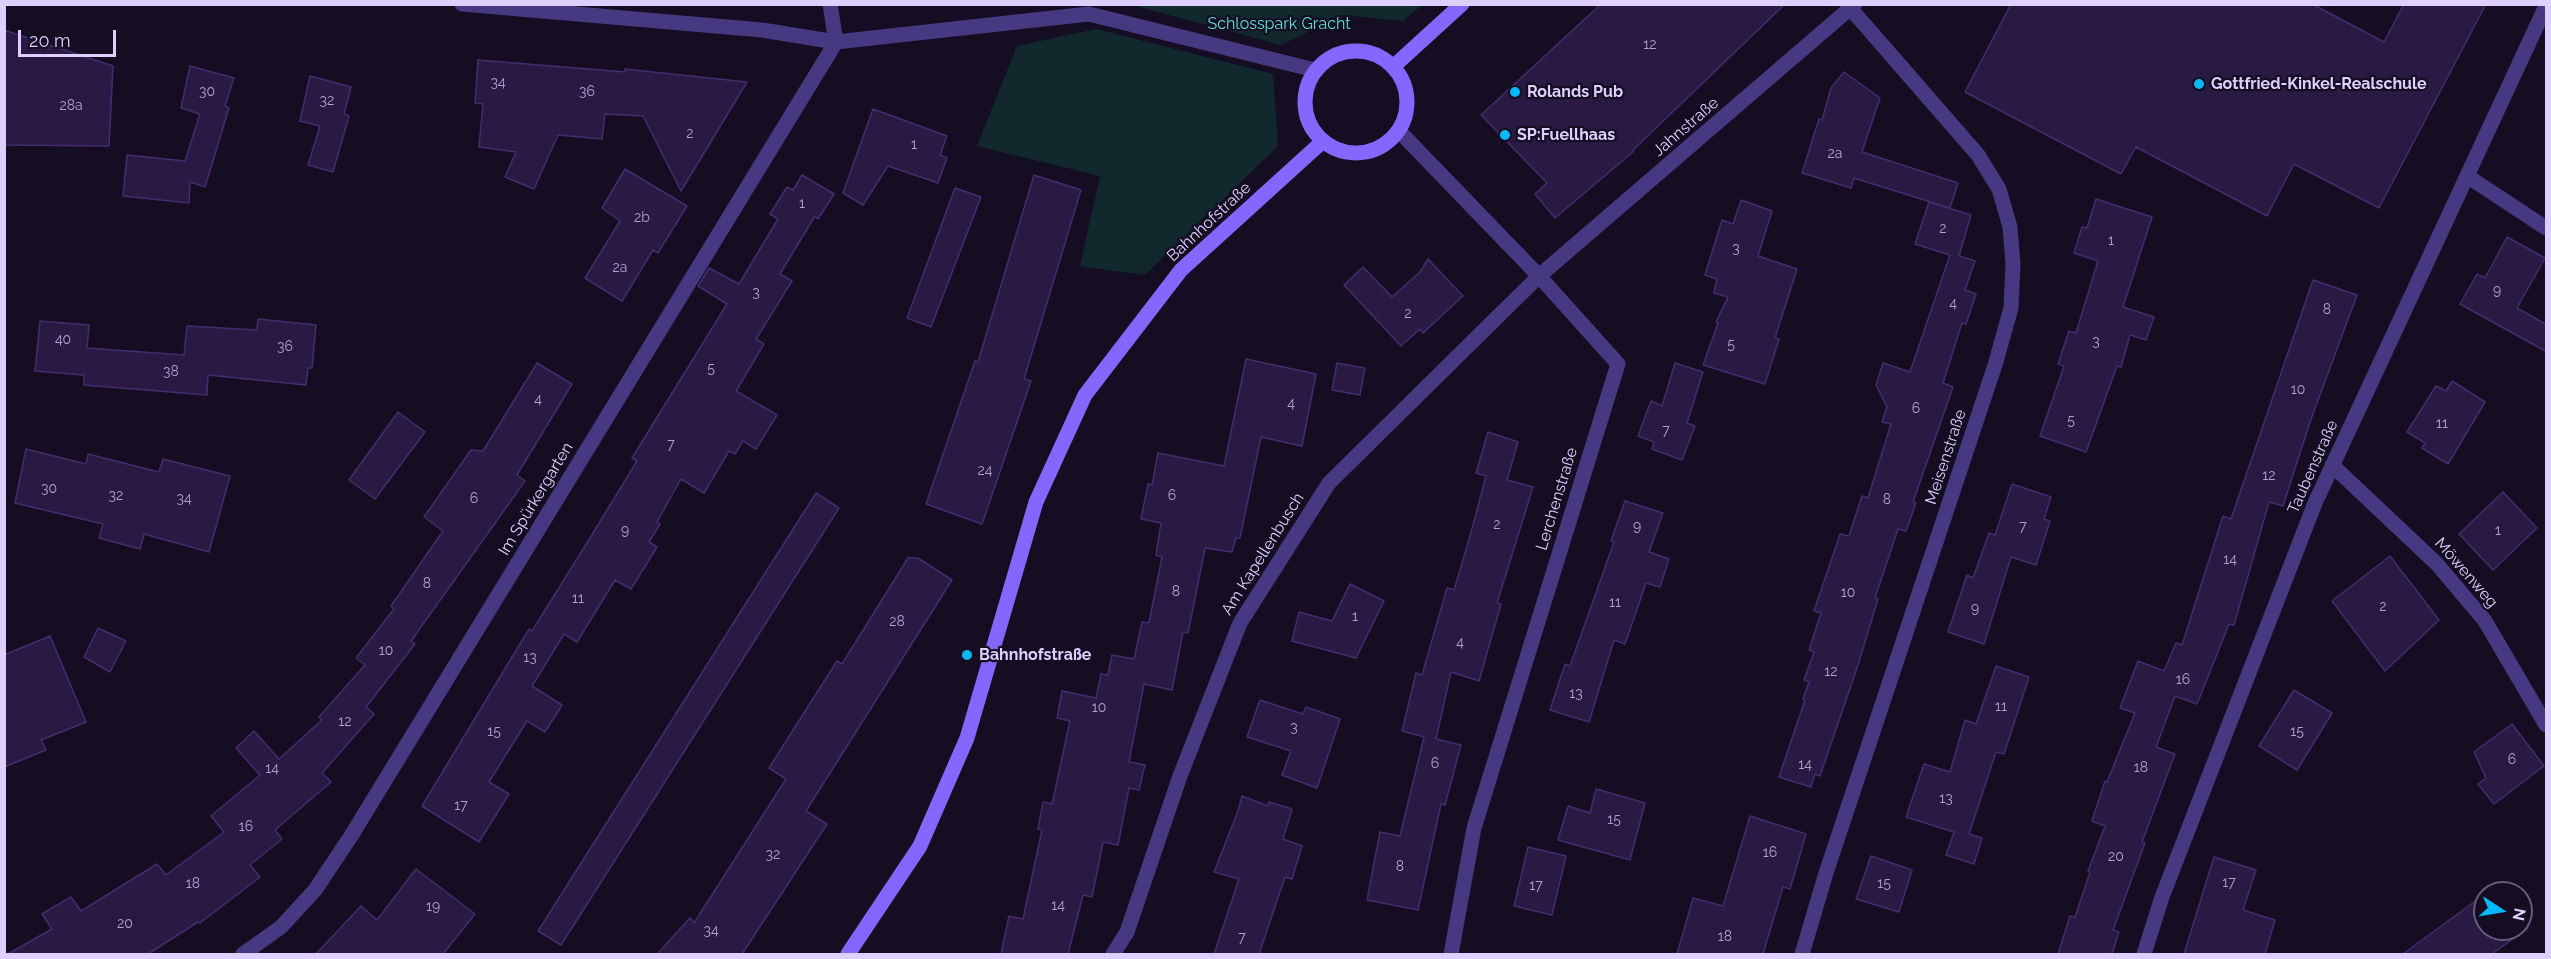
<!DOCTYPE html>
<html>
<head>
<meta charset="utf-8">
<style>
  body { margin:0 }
  #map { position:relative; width:2551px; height:959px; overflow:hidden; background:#150e23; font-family:Raleway,sans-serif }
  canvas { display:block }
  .frame { position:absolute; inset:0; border:6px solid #ddd0ff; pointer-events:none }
  .north { position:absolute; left:2473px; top:881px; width:60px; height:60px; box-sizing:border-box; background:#150e23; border:2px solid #655c7b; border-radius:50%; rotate:102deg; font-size:16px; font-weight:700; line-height:24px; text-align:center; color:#ddd0ff }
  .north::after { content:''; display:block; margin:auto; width:21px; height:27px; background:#01b8f9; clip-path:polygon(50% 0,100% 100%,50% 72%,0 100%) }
  .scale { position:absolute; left:18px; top:30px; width:98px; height:27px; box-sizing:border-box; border:3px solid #ddd0ff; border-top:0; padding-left:8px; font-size:18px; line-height:21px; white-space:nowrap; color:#ddd0ff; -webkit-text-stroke:4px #150e23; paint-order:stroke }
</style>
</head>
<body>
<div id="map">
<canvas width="2551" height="959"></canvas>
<div class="frame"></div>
<div class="north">N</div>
<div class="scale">20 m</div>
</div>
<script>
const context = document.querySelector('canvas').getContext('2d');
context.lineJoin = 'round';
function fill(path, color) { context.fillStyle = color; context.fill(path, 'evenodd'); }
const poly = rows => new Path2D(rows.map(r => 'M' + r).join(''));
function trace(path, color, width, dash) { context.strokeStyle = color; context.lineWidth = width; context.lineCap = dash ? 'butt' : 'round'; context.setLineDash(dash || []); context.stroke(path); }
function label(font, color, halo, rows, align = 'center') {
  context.font = font + ' Raleway,sans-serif'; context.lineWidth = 4.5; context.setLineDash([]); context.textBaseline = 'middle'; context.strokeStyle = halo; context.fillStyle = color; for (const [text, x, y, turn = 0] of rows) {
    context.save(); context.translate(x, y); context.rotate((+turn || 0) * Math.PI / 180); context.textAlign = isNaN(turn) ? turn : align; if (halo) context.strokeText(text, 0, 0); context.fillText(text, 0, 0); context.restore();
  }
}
const green = poly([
  [1132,5,1422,4,1422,5,1403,21,1342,15,1281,45],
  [1096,29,1273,74,1278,146,1145,275,1080,266,1100,176,977,146,1017,46]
]);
const building = poly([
  [1601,4,1785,4,1633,150,1634,151,1555,218,1535,194,1547,183,1481,115,1601,4],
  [2011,4,2312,4,2384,42,2404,4,2486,4,2379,208,2294,164,2267,216,2136,147,2121,174,1965,92,2011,4],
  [4,30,113,66,109,146,4,145,4,30],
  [478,60,625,72,625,69,747,82,681,191,643,116,605,114,602,139,558,135,534,189,505,177,516,152,479,147,483,104,475,103,478,60],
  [190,66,234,78,225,106,229,108,205,187,190,182,189,203,123,196,127,155,185,161,200,114,181,108,190,66],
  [1844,72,1880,98,1862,152,1958,183,1950,208,1854,178,1851,188,1802,173,1819,119,1822,120,1831,88,1844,72],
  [310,76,351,87,344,114,349,116,333,172,308,165,320,126,300,121,310,76],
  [873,109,947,136,940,155,947,158,938,183,888,166,863,205,843,193,873,109],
  [625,169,687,206,658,253,653,250,622,301,585,278,620,221,602,208,625,169],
  [802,175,834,194,818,219,815,216,780,274,792,281,756,339,764,344,736,391,777,415,756,449,743,441,735,454,729,451,704,493,681,479,657,522,660,524,649,542,657,547,631,589,615,580,577,642,564,634,532,686,562,705,545,732,527,721,489,782,509,794,479,842,422,806,529,629,532,631,590,538,637,461,632,458,727,304,698,286,709,268,739,284,778,219,770,214,787,187,793,190,802,175],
  [1034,175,1081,190,1024,379,1031,381,982,524,926,504,975,361,978,362,1034,175],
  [955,188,981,197,931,327,907,318,955,188],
  [2096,199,2152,217,2123,307,2154,317,2146,340,2130,335,2121,367,2117,366,2086,452,2040,436,2064,366,2058,364,2069,331,2076,333,2098,261,2074,253,2082,227,2087,228,2096,199],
  [1741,200,1772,211,1758,256,1797,269,1775,338,1779,339,1765,384,1703,365,1718,323,1716,322,1728,297,1714,293,1717,279,1705,275,1722,220,1733,224,1741,200],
  [1929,202,1971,215,1959,256,1975,261,1965,290,1976,294,1966,324,1962,323,1943,383,1953,387,1913,502,1916,503,1906,531,1898,529,1875,598,1878,599,1858,665,1820,776,1815,774,1811,787,1779,777,1805,700,1803,699,1809,682,1804,680,1814,652,1809,650,1821,613,1814,611,1840,534,1849,536,1862,496,1868,498,1891,424,1882,422,1887,407,1876,385,1883,363,1910,372,1950,255,1915,244,1929,202],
  [2507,237,2545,258,2517,308,2547,325,2547,352,2460,304,2477,274,2485,278,2507,237],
  [1428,259,1463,296,1423,333,1420,329,1401,346,1344,285,1363,267,1392,297,1420,272,1428,259],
  [2313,280,2357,295,2310,422,2283,506,2269,502,2234,625,2229,624,2197,704,2175,696,2156,747,2175,754,2142,842,2145,843,2113,930,2119,932,2112,954,2058,954,2070,916,2075,917,2090,872,2088,871,2105,826,2092,821,2105,781,2107,782,2135,713,2120,708,2138,661,2164,671,2176,643,2182,645,2223,516,2231,519,2313,280],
  [258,319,316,325,312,368,308,368,306,385,208,375,207,395,84,385,84,375,35,371,40,321,89,325,87,348,184,355,187,326,257,330,258,319],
  [1246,359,1316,374,1302,446,1261,437,1240,538,1236,538,1232,552,1205,548,1188,633,1183,632,1172,690,1144,684,1129,762,1145,765,1139,790,1129,788,1118,845,1103,842,1092,897,1083,895,1068,954,1001,954,1009,916,1023,919,1042,830,1038,829,1043,802,1052,804,1070,721,1057,718,1062,691,1096,698,1101,674,1108,675,1112,655,1134,659,1142,622,1149,623,1162,557,1156,555,1161,523,1141,519,1148,484,1152,485,1158,453,1224,466,1246,359],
  [537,363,572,384,517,475,525,481,411,641,415,644,366,707,374,714,322,773,331,782,275,830,282,839,250,865,260,877,200,923,198,922,148,954,8,954,52,929,42,914,71,897,81,911,157,864,166,875,224,832,211,816,260,775,236,748,254,731,279,759,322,720,319,717,365,665,356,658,394,609,391,606,443,531,424,517,471,450,483,451,537,363],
  [1337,363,1365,368,1360,395,1332,390,1337,363],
  [1675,363,1703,372,1687,423,1695,426,1682,460,1652,449,1654,442,1638,436,1651,401,1662,406,1675,363],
  [2452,381,2485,402,2448,464,2422,448,2425,443,2407,432,2436,386,2446,391,2452,381],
  [398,412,425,432,375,499,349,480,398,412],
  [1488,432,1518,442,1507,480,1533,487,1497,603,1501,604,1479,681,1451,672,1436,739,1461,745,1445,805,1441,804,1418,910,1367,900,1380,832,1400,836,1424,737,1402,731,1416,673,1422,675,1447,588,1454,590,1470,536,1486,476,1476,473,1488,432],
  [26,449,86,464,88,454,159,472,163,459,230,476,209,552,144,534,140,549,99,538,103,524,15,503,26,449],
  [2012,484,2051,497,2044,519,2050,521,2036,565,2011,557,1984,644,1948,632,1967,575,1973,578,1989,533,1995,535,2012,484],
  [2503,492,2537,528,2493,570,2459,534,2503,492],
  [816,493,839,508,561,945,538,931,816,493],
  [1625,501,1663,513,1649,552,1669,559,1660,587,1646,583,1625,644,1614,640,1589,722,1550,710,1565,664,1570,666,1614,542,1611,541,1625,501],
  [2390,556,2439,620,2385,671,2332,601,2390,556],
  [908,558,918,558,952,580,806,811,827,824,742,954,657,954,690,918,694,923,786,779,769,768,837,661,842,664,908,558],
  [1350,584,1384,601,1356,658,1292,641,1299,612,1332,621,1350,584],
  [98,628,126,641,110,672,84,657,98,628],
  [50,636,86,722,41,740,46,750,4,767,4,655,50,636],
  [1996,666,2029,677,2004,754,1996,752,1969,834,1982,838,1974,864,1946,855,1954,832,1906,817,1924,764,1950,772,1965,720,1976,724,1996,666],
  [2294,690,2332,713,2297,770,2259,746,2294,690],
  [1260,700,1303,714,1306,707,1340,719,1317,788,1282,775,1291,751,1247,737,1260,700],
  [2512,724,2544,766,2494,804,2478,784,2486,778,2474,752,2512,724],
  [1596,789,1645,803,1630,860,1558,840,1568,806,1590,813,1596,789],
  [1242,796,1268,806,1269,802,1292,809,1283,839,1302,846,1292,879,1285,877,1259,954,1214,954,1239,879,1214,872,1238,811,1242,796],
  [1750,816,1806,834,1790,889,1783,887,1763,954,1677,954,1693,898,1723,906,1750,816],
  [1528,847,1566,856,1552,915,1514,906,1528,847],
  [1871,856,1912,870,1899,912,1856,899,1871,856],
  [2214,857,2256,870,2243,910,2275,920,2265,954,2184,954,2214,857],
  [416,869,475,914,443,954,316,954,361,906,377,920,416,869],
  [2485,894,2485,929,2521,929,2521,918,2528,928,2492,954,2403,954,2485,894]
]);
const street = poly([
  [462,4,762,30,836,42,1089,14,1315,70],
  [830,4,836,42],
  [1399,131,1539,276,1618,364,1474,828,1451,954],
  [2467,176,2546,228],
  [2332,465,2437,564,2485,621,2546,725],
  [243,954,281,927,315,890,351,836,836,42],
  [1113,954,1127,932,1180,776,1240,623,1329,483,1539,276,1855,4],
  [1802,954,1826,873,1995,365,2011,308,2013,264,2010,227,1999,189,1978,155,1851,9],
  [2144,954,2162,897,2315,503,2546,6]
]);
const secondary = poly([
  '1305 102a51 51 0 1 1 102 0a51 51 0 1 1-102 0Z',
  [1394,66,1462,4],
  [848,954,920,846,967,738,1036,502,1085,395,1181,270,1322,142]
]);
const markers = [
  [2199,84,6,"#01b8f9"],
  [1515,92,6,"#01b8f9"],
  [1505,135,6,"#01b8f9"],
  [967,655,6,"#01b8f9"]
];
const numberNames = [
  ["12",1650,45],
  ["34",498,83],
  ["30",207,92],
  ["36",587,92],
  ["32",327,101],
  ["28a",71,106],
  ["2",690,134],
  ["1",914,145],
  ["2a",1835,154],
  ["1",802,204],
  ["2b",642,218],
  ["2",1943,229],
  ["1",2111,241],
  ["3",1736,249],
  ["2a",620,268],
  ["9",2497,291],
  ["3",756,293],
  ["4",1953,304],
  ["8",2327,310],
  ["2",1408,314],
  ["40",63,340],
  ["3",2096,342],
  ["5",1731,345],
  ["36",285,347],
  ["5",711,369],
  ["38",171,372],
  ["10",2298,390],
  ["4",538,400],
  ["4",1291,404],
  ["6",1916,409],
  ["5",2071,421],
  ["11",2442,424],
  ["7",1666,431],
  ["7",671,445],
  ["24",985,471],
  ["12",2269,476],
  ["30",49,489],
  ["32",116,496],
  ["6",1172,496],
  ["34",184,499],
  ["6",474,499],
  ["8",1887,500],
  ["2",1497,525],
  ["9",1637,527],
  ["7",2023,527],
  ["9",625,531],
  ["1",2498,531],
  ["14",2230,560],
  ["8",427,584],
  ["8",1176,592],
  ["10",1848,593],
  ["11",578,599],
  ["11",1615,603],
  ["2",2383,607],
  ["9",1975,609],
  ["1",1355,617],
  ["28",897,622],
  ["4",1460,643],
  ["10",386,651],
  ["13",530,658],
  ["12",1831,672],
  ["16",2183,680],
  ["13",1576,694],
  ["11",2001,707],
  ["10",1099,708],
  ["12",345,722],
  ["3",1294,728],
  ["15",494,732],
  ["15",2297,732],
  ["6",2512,760],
  ["6",1435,764],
  ["14",1805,765],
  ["18",2141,768],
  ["14",272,769],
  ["13",1946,799],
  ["17",461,806],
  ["15",1614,820],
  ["16",246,827],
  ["16",1770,853],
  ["32",773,855],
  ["20",2116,857],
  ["8",1400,867],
  ["17",2229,883],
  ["18",193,884],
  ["15",1884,884],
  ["17",1536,886],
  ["14",1058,906],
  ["19",433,907],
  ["20",125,924],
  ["34",711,931],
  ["18",1725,937],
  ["7",1242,938]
];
const parkNames = [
  ["Schlosspark Gracht",1279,24]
];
const poiNames = [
  ["Gottfried-Kinkel-Realschule",2211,84],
  ["Rolands Pub",1527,92],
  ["SP:Fuellhaas",1517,135],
  ["Bahnhofstraße",979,655]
];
const streetNames = [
  ["Jahnstraße",1686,127,-41],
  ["Bahnhofstraße",1209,222,-43],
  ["Meisenstraße",1946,457,-72],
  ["Taubenstraße",2313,467,-66],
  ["Im Spürkergarten",536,499,-59],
  ["Lerchenstraße",1557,499,-73],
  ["Am Kapellenbusch",1263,554,-58],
  ["Möwenweg",2466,573,49]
];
fill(green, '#11292c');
fill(building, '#291a43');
trace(building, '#442c6f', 1.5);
trace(street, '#473981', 15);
trace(secondary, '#8367fe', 15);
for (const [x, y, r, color] of markers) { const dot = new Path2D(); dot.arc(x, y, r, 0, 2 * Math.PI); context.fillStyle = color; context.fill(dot); trace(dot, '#150e23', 2); }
label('14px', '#b0a2d0', null, numberNames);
label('16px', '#5cdfd3', '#150e23', parkNames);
label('bold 16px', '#ddd0ff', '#150e23', poiNames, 'left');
label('16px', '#ddd0ff', '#150e23', streetNames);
</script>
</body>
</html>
